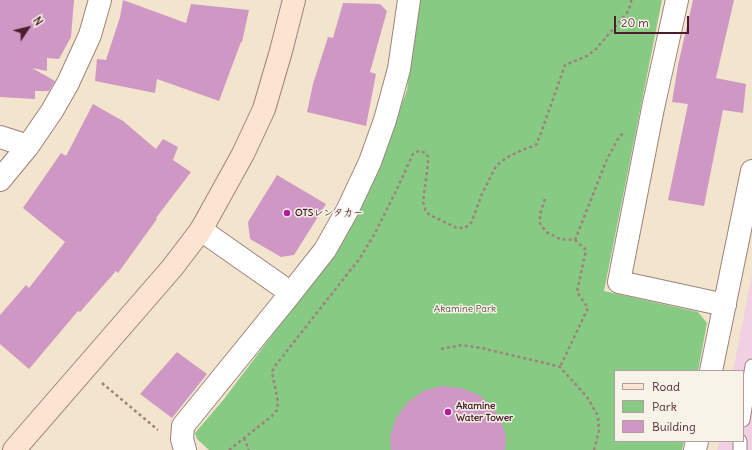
<!DOCTYPE html>
<html>
<head>
<meta charset="utf-8">
<style>
  body { margin:0 }
  #map { position:relative; width:752px; height:450px; overflow:hidden; background:#f3e5cd; font-family:Delius,sans-serif }
  canvas { display:block }
  .legend { position:absolute; left:614px; top:370px; width:130px; height:72px; box-sizing:border-box; background:#f7f3e8; border:1px solid #b29e9c; margin:0; padding:5px 7px; list-style:none; font-size:12px; color:#4a1f2b }
  .legend li { display:flex; align-items:center; gap:8px; height:20px }
  .legend b { width:20px; border:1px solid #b29e9c }
  .north { position:absolute; left:8px; top:8px; width:40px; height:40px; -webkit-text-stroke:3px #f7f3e8; paint-order:stroke; rotate:55deg; font-size:11px; font-weight:700; line-height:16px; text-align:center; color:#4a1f2b }
  .north::after { content:''; display:block; margin:auto; width:14px; height:18px; background:#4a1f2b; clip-path:polygon(50% 0,100% 100%,50% 72%,0 100%) }
  .scale { position:absolute; left:614px; top:16px; width:75px; height:18px; box-sizing:border-box; border:2px solid #4a1f2b; border-top:0; padding-left:5px; font-size:12px; line-height:14px; white-space:nowrap; color:#4a1f2b; -webkit-text-stroke:3px #f7f3e8; paint-order:stroke }
</style>
</head>
<body>
<div id="map">
<canvas width="752" height="450"></canvas>
<ul class="legend">
<li><b style="height:5px;background:#fde4d1"></b>Road</li>
<li><b style="height:11px;background:#87ca83"></b>Park</li>
<li><b style="height:11px;background:#cf97c4"></b>Building</li>
</ul>
<div class="north">N</div>
<div class="scale">20 m</div>
</div>
<script>
const context = document.querySelector('canvas').getContext('2d');
context.lineJoin = 'round';
function fill(path, color) { context.fillStyle = color; context.fill(path, 'evenodd'); }
const poly = rows => new Path2D(rows.map(r => 'M' + r).join(''));
function trace(path, color, width, dash) { context.strokeStyle = color; context.lineWidth = width; context.lineCap = dash ? 'butt' : 'round'; context.setLineDash(dash || []); context.stroke(path); }
function label(font, color, halo, rows, align = 'center') {
  context.font = font + ' Delius,"Klee One",sans-serif'; context.lineWidth = 3; context.setLineDash([]); context.textBaseline = 'middle'; context.strokeStyle = halo; context.fillStyle = color; for (const [text, x, y, turn = 0] of rows) {
    context.save(); context.translate(x, y); context.rotate((+turn || 0) * Math.PI / 180); context.textAlign = isNaN(turn) ? turn : align; if (halo) context.strokeText(text, 0, 0); context.fillText(text, 0, 0); context.restore();
  }
}
const built = poly([
  [752,275,752,450,717,450,719,441,743,441,743,371,733,371]
]);
const green = poly([
  [418,0,662,0,604,291,698,312,707,323,698,371,615,371,615,441,684,441,682,450,209,450,197,439,195,433,224,399,340,245,373,180,407,90]
]);
const building = poly([
  [0,0,74,0,71,37,59,59,47,58,47,71,32,68,55,81,49,91,35,91,35,99,0,97],
  [123,0,186,23,191,4,249,10,242,42,241,42,219,101,157,79,155,93,95,81,97,59,106,60,120,17],
  [693,0,734,0,716,78,746,84,743,113,723,110,704,206,668,200,688,104,672,102,678,65],
  [343,3,380,4,387,11,370,72,376,74,366,126,307,112,313,84,328,37,333,38],
  [93,104,123,121,156,149,163,139,178,147,173,160,191,172,156,218,157,219,118,273,116,271,80,312,78,311,29,369,0,344,0,315,26,285,29,288,65,242,23,208,61,153,66,156],
  [277,175,326,204,294,255,281,257,250,239,248,222],
  [177,352,207,374,172,418,140,394],
  [442,386,461,388,479,395,492,406,501,420,506,437,505,450,391,450,390,437,396,418,407,403,423,391]
]);
const path = poly([
  [545,199,540,214,540,223,546,232,560,239,575,240,586,250,577,292,588,308,560,367],
  [575,240,607,159,618,139,623,133],
  [441,349,462,345,481,348,549,364,560,367,587,397,598,416,599,431,594,450],
  [102,383,158,430],
  [244,438,249,450],
  [229,450,272,416,277,410,278,402,272,372,275,366,360,258,375,233,396,191,413,154,419,151,426,153,428,157,428,164,423,202,426,212,430,215,457,228,465,228,471,223,482,194,496,166,506,158,522,150,536,145,541,133,565,65,587,56,596,49,627,13,631,4,631,0]
]);
const lane = poly([
  [743,420,752,366],
  [740,441,740,450]
]);
const street = poly([
  [677,0,653,108,619,282,725,305],
  [0,137,28,146],
  [0,180,28,146,52,111,68,83,90,35,100,0],
  [201,230,291,293],
  [711,371,752,171],
  [185,450,182,439,183,426,291,293,325,250,348,209,370,162,385,120,399,69,409,0],
  [695,450,697,441]
]);
const secondary = poly([
  [14,450,172,268,201,230,243,154,264,109,281,51,294,0]
]);
const markers = [
  [287,213,4,"#b5179e"],
  [448,412,4,"#b5179e"]
];
const poiNames = [
  ["OTSレンタカー",295,213],
  ["Akamine",456,406],
  ["Water Tower",456,418]
];
const parkNames = [
  ["Akamine Park",465,309]
];
fill(built, '#f1d0e4');
fill(green, '#87ca83');
fill(building, '#cf97c4');
trace(lane, '#9e827c', 15);
trace(street, '#9e827c', 24);
trace(secondary, '#9e827c', 24);
trace(path, '#9e827c', 2.5, [3, 3]);
trace(lane, '#fff', 13);
trace(street, '#fff', 22);
trace(secondary, '#fde4d1', 22);
for (const [x, y, r, color] of markers) { const dot = new Path2D(); dot.arc(x, y, r, 0, 2 * Math.PI); context.fillStyle = color; context.fill(dot); trace(dot, '#f7f3e8', 1.5); }
label('bold 10px', '#4a1f2b', '#f7f3e8', poiNames, 'left');
label('10px', '#5c5245', '#f7f3e8', parkNames);
</script>
</body>
</html>
